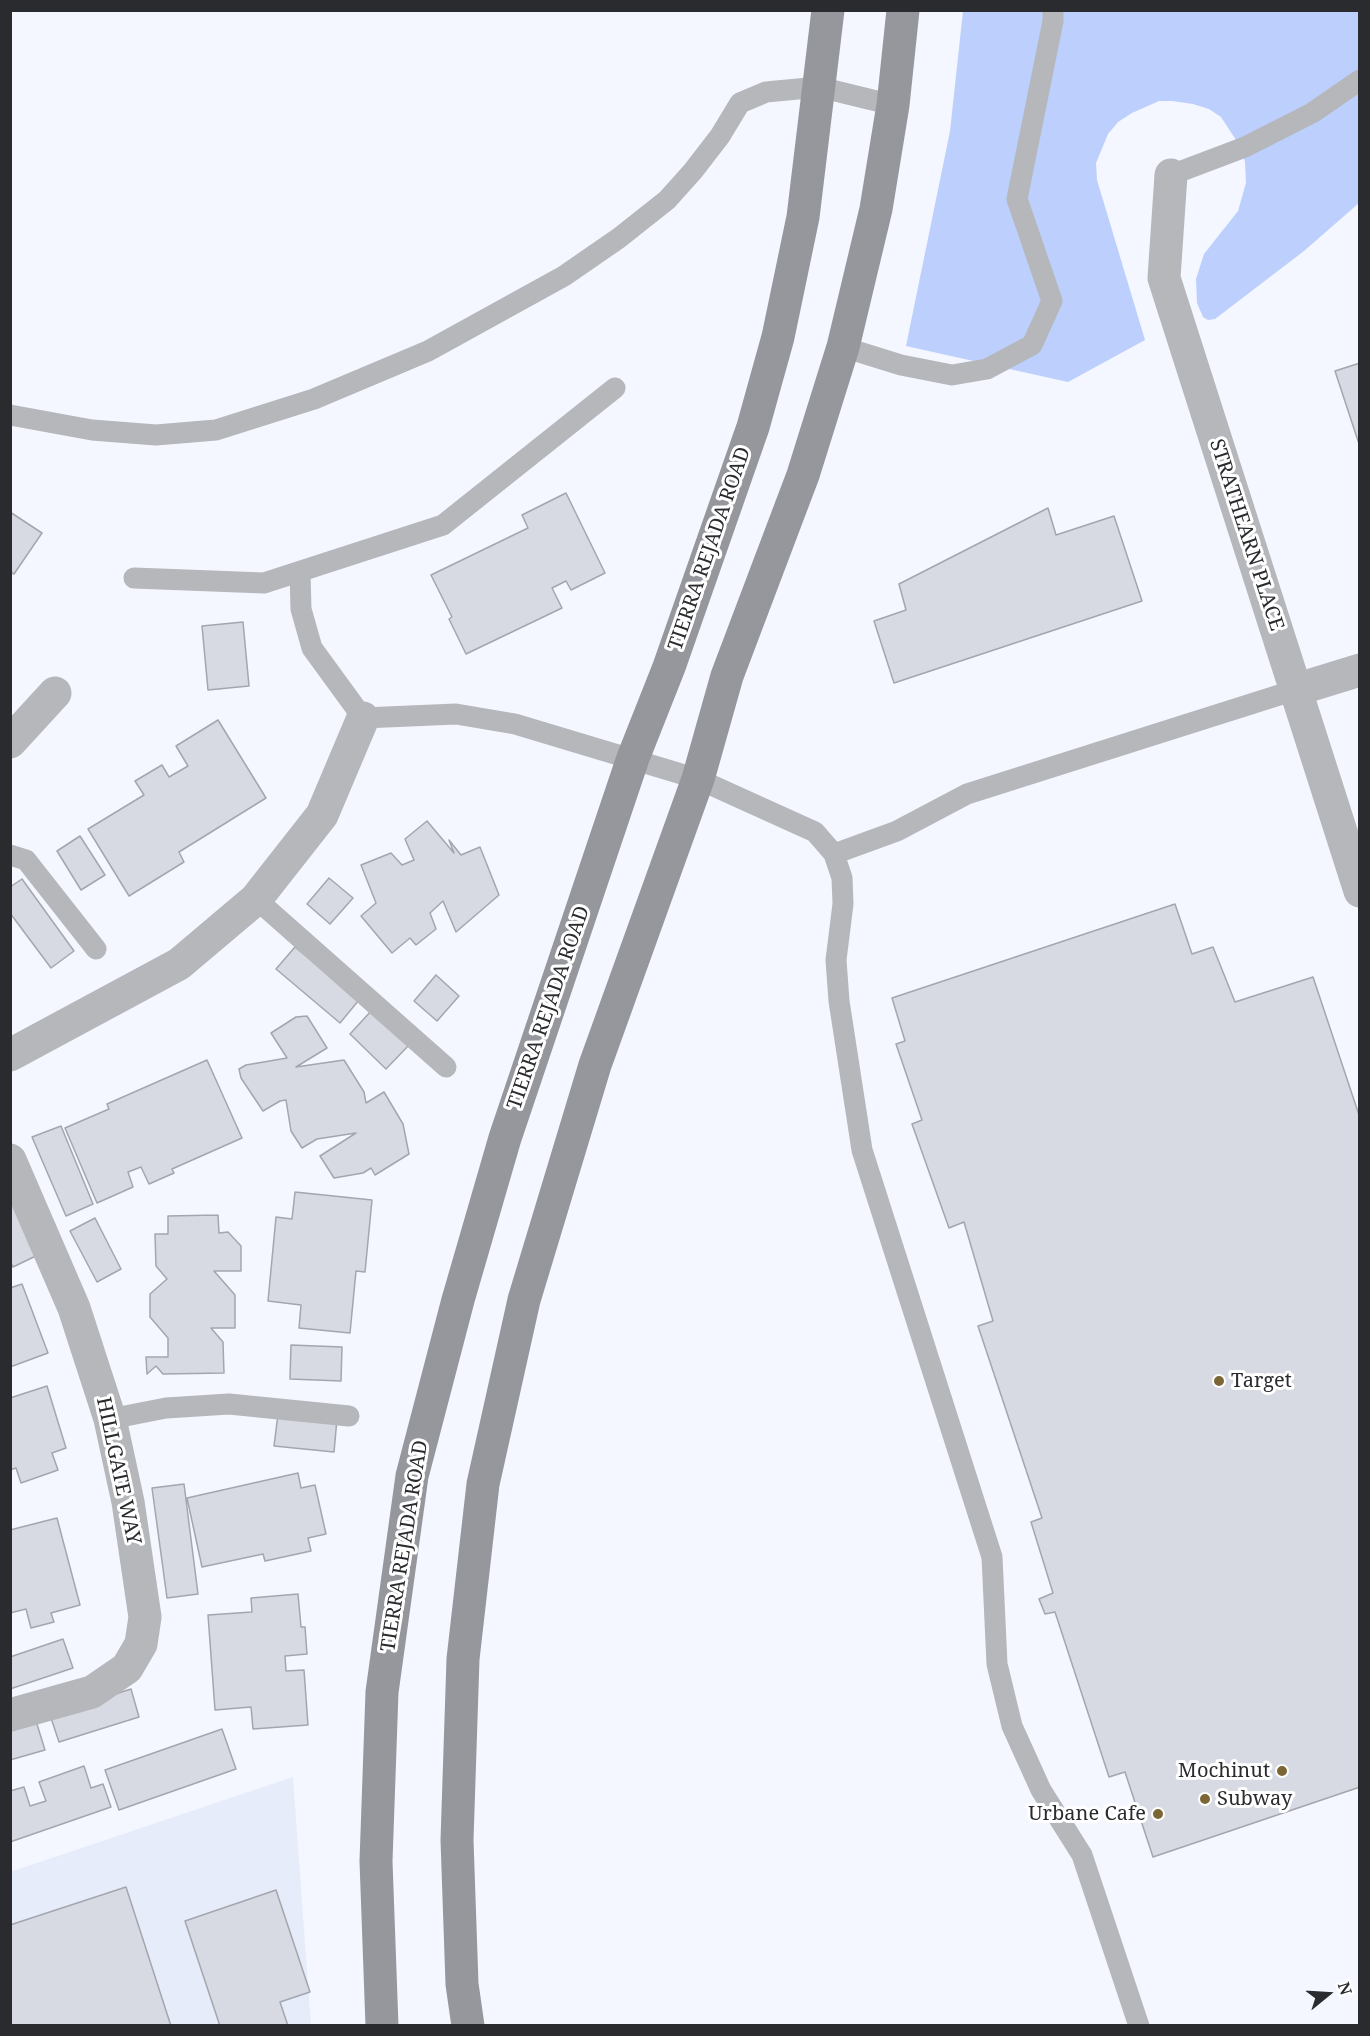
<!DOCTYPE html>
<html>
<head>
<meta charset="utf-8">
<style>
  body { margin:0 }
  #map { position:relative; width:1370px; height:2036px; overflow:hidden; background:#f4f7ff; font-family:"Noto Serif",serif }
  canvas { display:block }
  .frame { position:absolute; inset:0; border:12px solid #2a2b2e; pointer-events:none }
  .north { position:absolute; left:1298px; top:1964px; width:60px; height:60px; -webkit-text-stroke:4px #fff; paint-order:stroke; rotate:72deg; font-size:16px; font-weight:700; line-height:24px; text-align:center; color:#2a2b2e }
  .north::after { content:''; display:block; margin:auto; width:21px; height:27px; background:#2a2b2e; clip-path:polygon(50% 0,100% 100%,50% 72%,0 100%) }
</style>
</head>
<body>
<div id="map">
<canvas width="1370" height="2036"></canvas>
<div class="frame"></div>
<div class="north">N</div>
</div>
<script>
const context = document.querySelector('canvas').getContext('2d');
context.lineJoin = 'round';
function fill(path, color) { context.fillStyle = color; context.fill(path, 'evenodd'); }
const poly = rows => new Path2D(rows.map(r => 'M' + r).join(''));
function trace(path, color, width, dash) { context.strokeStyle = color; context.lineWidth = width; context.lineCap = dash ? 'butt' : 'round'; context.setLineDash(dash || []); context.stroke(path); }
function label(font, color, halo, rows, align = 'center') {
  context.font = font + ' "Noto Serif",serif'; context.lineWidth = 6; context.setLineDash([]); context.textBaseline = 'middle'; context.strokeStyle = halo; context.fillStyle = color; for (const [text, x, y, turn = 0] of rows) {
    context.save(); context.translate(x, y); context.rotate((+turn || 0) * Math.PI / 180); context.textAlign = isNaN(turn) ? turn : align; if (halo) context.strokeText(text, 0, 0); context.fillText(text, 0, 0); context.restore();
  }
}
const built = poly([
  [293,1777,311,2025,11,2025,10,1872]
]);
const green = poly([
  [963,11,1359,11,1359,203,1304,251,1215,319,1208,320,1203,317,1197,303,1196,279,1204,254,1238,211,1246,183,1245,162,1240,146,1221,117,1209,109,1193,104,1172,101,1159,101,1132,113,1118,122,1108,134,1096,163,1097,180,1145,340,1068,382,906,346,950,131]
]);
const building = poly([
  [1360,363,1360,447,1335,371,1360,363],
  [566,493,605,573,571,590,566,581,552,588,562,608,466,654,449,619,452,617,431,575,528,528,522,515,566,493],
  [1048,508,1056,535,1114,516,1142,601,894,683,874,621,906,610,899,584,1048,508],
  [10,512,42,533,14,574,10,572,10,512],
  [243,622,249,686,208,690,202,626,243,622],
  [218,720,266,798,179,852,184,862,129,896,88,829,144,795,135,781,162,765,169,777,188,766,176,746,218,720],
  [427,821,454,853,449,840,461,855,480,847,499,895,456,932,443,901,430,913,436,929,416,945,410,938,392,953,361,916,376,903,361,865,391,853,402,865,414,860,405,839,427,821],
  [80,836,105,875,81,890,57,851,80,836],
  [329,878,353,898,330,924,307,904,329,878],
  [22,879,74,951,51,968,10,913,10,887,22,879],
  [1175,904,1192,954,1213,947,1235,1002,1313,977,1360,1118,1360,1787,1153,1857,1125,1772,1109,1777,1055,1612,1045,1614,1039,1599,1053,1593,1031,1522,1042,1518,978,1326,993,1321,964,1222,949,1228,912,1124,922,1120,896,1044,905,1041,892,998,1175,904],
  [295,947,359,1000,340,1023,276,969,295,947],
  [436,975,459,996,437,1021,414,1001,436,975],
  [372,1010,409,1045,386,1069,350,1034,372,1010],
  [307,1016,327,1048,296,1067,344,1060,364,1092,366,1103,384,1092,403,1124,409,1154,375,1175,371,1168,363,1173,334,1178,320,1156,356,1133,317,1139,302,1148,291,1131,286,1100,280,1101,263,1111,241,1078,239,1069,246,1065,287,1058,271,1033,296,1017,307,1016],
  [207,1060,242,1138,172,1169,174,1173,149,1184,141,1167,128,1172,133,1187,97,1203,65,1128,109,1109,107,1104,207,1060],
  [61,1126,93,1204,66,1216,32,1137,61,1126],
  [10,1189,42,1253,13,1267,10,1261,10,1189],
  [295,1192,372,1200,365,1272,356,1271,350,1333,299,1328,301,1305,268,1301,276,1217,292,1219,295,1192],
  [218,1215,219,1233,228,1232,241,1246,241,1271,214,1271,235,1295,235,1328,211,1328,223,1342,224,1373,163,1374,156,1366,147,1374,146,1357,168,1357,168,1338,150,1317,150,1294,167,1279,156,1266,155,1234,168,1234,168,1216,218,1215],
  [95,1218,121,1269,97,1282,70,1231,95,1218],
  [22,1284,48,1353,10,1367,10,1288,22,1284],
  [291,1345,342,1347,341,1381,290,1379,291,1345],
  [47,1386,66,1448,52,1453,58,1470,21,1483,16,1468,10,1470,10,1398,47,1386],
  [278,1414,337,1419,334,1452,274,1446,278,1414],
  [298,1473,301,1488,315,1485,326,1534,308,1538,311,1551,265,1561,263,1554,202,1567,187,1498,298,1473],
  [184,1484,198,1594,167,1598,152,1488,184,1484],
  [57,1518,80,1605,51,1613,54,1622,31,1628,26,1609,10,1613,10,1530,57,1518],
  [298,1594,301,1627,305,1627,307,1654,285,1656,286,1671,304,1670,308,1725,253,1729,251,1707,215,1710,208,1615,252,1612,251,1598,298,1594],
  [63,1639,73,1668,10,1689,10,1657,63,1639],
  [131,1689,139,1717,59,1742,50,1715,131,1689],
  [36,1721,45,1750,10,1760,10,1729,36,1721],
  [222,1729,236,1769,119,1810,105,1770,222,1729],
  [84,1766,91,1788,103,1784,111,1807,10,1842,10,1791,24,1787,30,1806,46,1801,39,1782,84,1766],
  [126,1887,171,2026,10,2026,10,1925,126,1887],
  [276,1890,310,1992,280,2002,288,2026,220,2026,185,1921,276,1890]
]);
const service = poly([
  [1171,175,1245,147,1312,113,1360,80],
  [843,347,901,365,952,375,987,369,1032,345,1052,301,1017,199,1053,21,1053,10],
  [10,415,92,430,156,435,216,430,314,399,428,351,564,276,619,238,667,200,693,171,720,136,740,103,766,92,819,87,893,105],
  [300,572,301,609,312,648,363,718,456,714,515,724,698,779,815,832,834,854,842,878,843,904,836,960,839,1001,862,1150,992,1557,997,1664,1012,1726,1041,1790,1082,1855,1139,2026],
  [134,578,264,583,443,525,615,388],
  [834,854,897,831,967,794,1295,690],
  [10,855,26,860,96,949],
  [256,899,446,1067],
  [110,1419,166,1408,229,1404,349,1416]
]);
const minor = poly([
  [1171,175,1164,278,1360,891],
  [1295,690,1360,670],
  [10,742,55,693],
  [10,1055,179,964,256,899,322,815,363,718],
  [10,1160,74,1308,110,1419,128,1502,145,1617,141,1644,127,1668,92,1692,10,1715]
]);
const secondary = poly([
  [382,2026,376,1861,382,1692,412,1476,458,1300,505,1138,633,758,669,667,753,427,778,337,803,217,828,10],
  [468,2026,462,1984,457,1840,463,1659,483,1484,524,1300,595,1065,698,779,727,676,803,475,843,347,876,209,893,105,903,10]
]);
const markers = [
  [1219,1381,6,"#7b6736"],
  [1282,1771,6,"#7b6736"],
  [1205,1799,6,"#7b6736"],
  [1158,1814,6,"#7b6736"]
];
const streetNames = [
  ["STRATHEARN PLACE",1246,535,72],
  ["TIERRA REJADA ROAD",710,549,-71],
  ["TIERRA REJADA ROAD",549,1008,-71],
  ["HILLGATE WAY",118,1471,78],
  ["TIERRA REJADA ROAD",405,1546,-81]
];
const poiNames = [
  ["Target",1231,1381],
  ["Mochinut",1270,1771,"right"],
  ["Subway",1217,1799],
  ["Urbane Cafe",1146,1814,"right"]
];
fill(built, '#e6ecfa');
fill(green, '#bccffd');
fill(building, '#d7dae2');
trace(building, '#a3a6ad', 1.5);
trace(service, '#b5b7ba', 21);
trace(minor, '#b5b7ba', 33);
trace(secondary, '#95979c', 33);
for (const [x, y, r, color] of markers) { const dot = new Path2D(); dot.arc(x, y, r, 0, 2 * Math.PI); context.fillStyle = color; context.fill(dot); trace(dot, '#fff', 2); }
label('20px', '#2a2b2e', '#fff', streetNames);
label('20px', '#2a2b2e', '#fff', poiNames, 'left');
</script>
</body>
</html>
